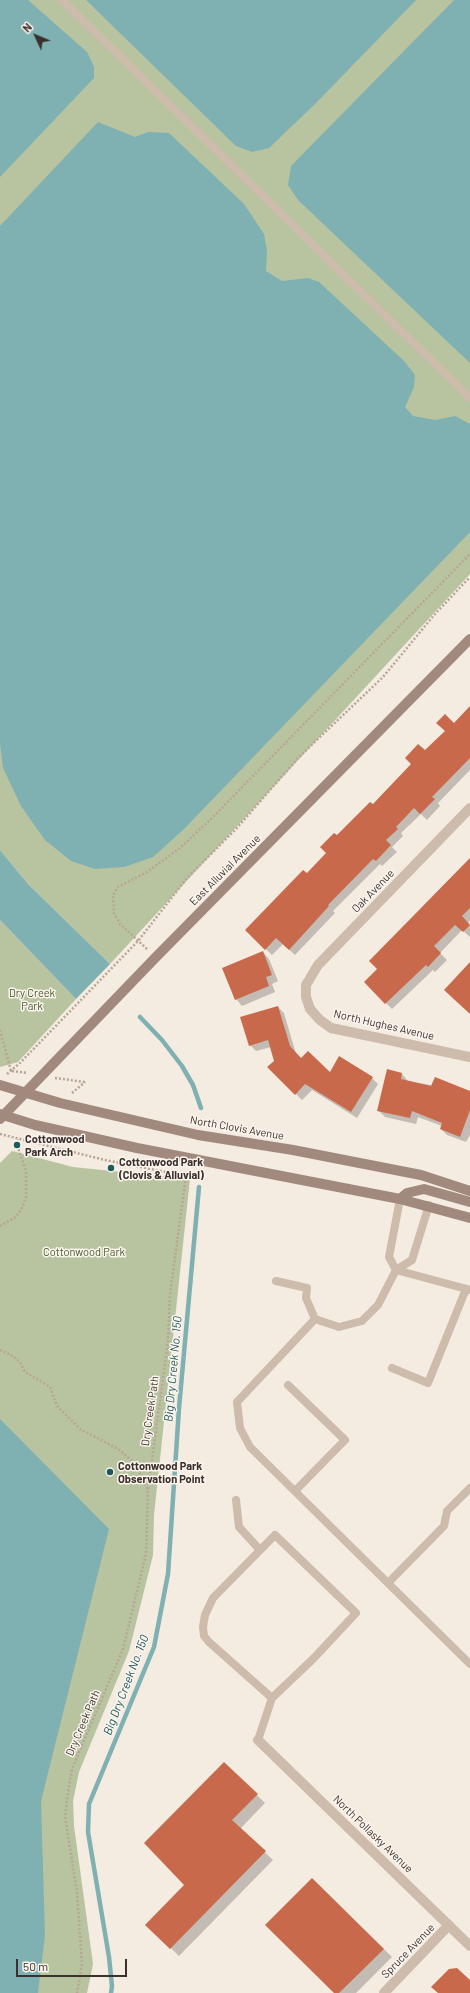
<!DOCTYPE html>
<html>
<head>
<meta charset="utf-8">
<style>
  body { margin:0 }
  #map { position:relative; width:470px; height:1993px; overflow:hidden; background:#f4ebe1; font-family:Barlow,sans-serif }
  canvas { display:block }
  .north { position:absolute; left:16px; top:16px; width:40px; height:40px; -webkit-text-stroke:3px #fbf5ee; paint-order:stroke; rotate:314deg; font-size:11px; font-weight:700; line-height:16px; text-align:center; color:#3b302b }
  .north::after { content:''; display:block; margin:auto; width:14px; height:18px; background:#3b302b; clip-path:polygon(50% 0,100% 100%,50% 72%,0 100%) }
  .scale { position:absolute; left:16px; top:1959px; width:111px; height:18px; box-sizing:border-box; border:2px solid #3b302b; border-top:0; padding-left:5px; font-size:12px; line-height:14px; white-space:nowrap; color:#3b302b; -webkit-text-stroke:3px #fbf5ee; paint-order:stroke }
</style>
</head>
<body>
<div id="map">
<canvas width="470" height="1993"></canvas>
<div class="north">N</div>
<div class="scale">50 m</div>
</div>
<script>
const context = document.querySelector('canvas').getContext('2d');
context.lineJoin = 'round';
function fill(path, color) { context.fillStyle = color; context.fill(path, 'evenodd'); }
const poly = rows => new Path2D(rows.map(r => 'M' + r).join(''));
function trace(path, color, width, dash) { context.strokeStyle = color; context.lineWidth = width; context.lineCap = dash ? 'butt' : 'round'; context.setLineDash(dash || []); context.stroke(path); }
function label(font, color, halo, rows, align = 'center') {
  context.font = font + ' Barlow,sans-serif'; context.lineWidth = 3; context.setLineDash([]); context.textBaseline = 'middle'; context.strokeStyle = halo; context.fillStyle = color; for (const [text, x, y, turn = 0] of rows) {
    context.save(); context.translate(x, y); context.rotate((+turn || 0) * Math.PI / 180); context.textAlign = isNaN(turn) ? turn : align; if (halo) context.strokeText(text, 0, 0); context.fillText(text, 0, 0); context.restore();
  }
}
const green = poly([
  [0,0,470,0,470,574,110,964,28,884,0,850],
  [0,920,76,999,18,1062,0,1067],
  [12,1151,73,1167,190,1179,154,1515,153,1555,129,1651,79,1772,73,1801,74,1826,93,1964,87,1993,0,1993,0,1163]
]);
const water = poly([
  [0,0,28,0,87,52,94,67,94,78,0,177],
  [86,0,416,0,316,103,269,148,252,152,236,146],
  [454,0,470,0,470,363,298,200,288,185,291,166],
  [98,122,135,137,148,132,169,133,244,204,264,234,267,251,266,271,282,281,308,278,319,282,404,361,415,375,414,387,405,407,413,416,435,420,455,416,470,424,470,532,183,830,153,857,124,867,95,869,71,861,45,840,21,806,3,768,0,743,0,226],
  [0,850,28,884,110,964,76,999,0,920],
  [0,1419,109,1529,41,1801,45,1935,38,1993,0,1993]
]);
const shadow = poly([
  [470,708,470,770,438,803,440,806,427,820,421,814,401,833,403,836,392,847,397,852,382,866,380,864,333,911,335,913,295,955,283,944,272,955,246,930,307,874,328,853,337,837,373,805],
  [470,858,470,921,468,923,470,925,470,937,462,930,440,953,447,960,435,972,433,970,392,1009,365,982,378,969,430,901],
  [263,952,269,959,278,981,272,984,275,992,242,1006,236,999],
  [278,1007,284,1013,296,1054,301,1059,330,1074,372,1078,378,1084,357,1118,312,1090,302,1100,269,1067,275,1061,271,1047,256,1051,250,1045],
  [402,1074,408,1081,470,1092,470,1135,466,1142,447,1135,441,1129,442,1126,418,1117,416,1124,385,1117,378,1110],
  [224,1763,265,1803,240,1829,273,1860,179,1956,147,1925,186,1885],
  [312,1879,392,1957,356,1993,335,1993]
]);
const stream = poly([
  [140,1017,162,1040,182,1066,193,1085,201,1108],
  [111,1993,112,1986,109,1957,88,1832,89,1804,154,1647,168,1574,179,1408,199,1187]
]);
const building = poly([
  [470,706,470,758,432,797,435,799,420,814,414,808,396,827,398,829,386,840,391,845,376,861,373,859,328,905,329,906,289,950,276,938,265,950,245,930,303,870,307,873,326,853,320,847,334,833,337,835,370,802,373,804,411,764,405,758,418,744,425,750,445,731,436,723,445,714,454,723],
  [470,858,470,908,462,916,470,925,463,932,455,925,434,946,441,953,428,967,426,965,385,1004,364,982,377,969,369,961],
  [263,951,272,975,266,977,269,986,235,1000,222,968],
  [470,962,470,1014,444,990],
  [278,1006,290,1046,301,1058,308,1051,330,1072,339,1056,373,1077,351,1112,305,1084,295,1095,267,1067,274,1061,268,1040,249,1046,240,1017],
  [387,1069,402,1073,401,1079,431,1086,435,1077,470,1091,470,1110,460,1137,440,1129,442,1123,412,1111,410,1118,377,1111],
  [224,1762,258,1794,232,1820,266,1851,170,1949,145,1925,184,1885,144,1843],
  [312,1878,384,1949,339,1993,334,1993,265,1925],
  [457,1968,470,1980,470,1993,438,1993,431,1987,449,1969]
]);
const path = poly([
  [147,949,120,924,114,913,113,895,118,887,147,872,180,848,212,818,470,554],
  [0,1030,11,1071],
  [12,1071,27,1073],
  [7,1074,20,1063,138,941,187,878,236,829,299,757,383,677,435,614,470,577],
  [55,1078,85,1082],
  [72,1093,85,1082],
  [0,1134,105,1160,186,1176,170,1294,168,1341,148,1490,146,1554,123,1649,72,1769,68,1792,65,1817,77,1892,82,1964,77,1993],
  [0,1226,16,1217,22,1208,26,1197,26,1171,17,1145,18,1139],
  [0,1350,13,1356,20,1362,25,1372,50,1387,57,1406,80,1429,118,1449,129,1458,136,1466,148,1490]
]);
const lane = poly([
  [62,0,470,398],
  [400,1199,389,1257,396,1270,412,1260,429,1205],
  [276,1281,307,1288,306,1298,315,1319,339,1327,362,1321,378,1305,396,1270,470,1290],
  [315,1319,237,1402,240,1428,250,1447,470,1664],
  [392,1368,428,1383,466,1289],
  [288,1385,345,1440,295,1491],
  [236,1500,239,1527,260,1550],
  [388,1583,444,1526,447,1511,470,1488],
  [258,1740,272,1698,314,1658,356,1613,275,1535,213,1598,205,1615,203,1627,204,1636,209,1642,272,1698]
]);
const street = poly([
  [470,808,318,965,306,985,306,997,310,1009,320,1020,331,1028,470,1057],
  [258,1740,470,1946],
  [384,1993,449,1925]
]);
const secondary = poly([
  [0,1085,60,1103,198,1135,293,1150,421,1175,470,1191],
  [0,1114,35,1125,137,1148,400,1199,470,1218],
  [0,1119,156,957,470,639],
  [400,1199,407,1193,424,1189,470,1202]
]);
const markers = [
  [17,1145,4,"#1f5a5e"],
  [111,1168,4,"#1f5a5e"],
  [110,1472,4,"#1f5a5e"]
];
const streetNames = [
  ["East Alluvial Avenue",225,870,-45],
  ["Oak Avenue",373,891,-46],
  ["North Hughes Avenue",384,1025,13],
  ["North Clovis Avenue",237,1128,10],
  ["Dry Creek Path",150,1411,-82],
  ["Dry Creek Path",83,1723,-67],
  ["North Pollasky Avenue",373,1834,44],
  ["Spruce Avenue",408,1951,-46]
];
const parkNames = [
  ["Dry Creek",32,993],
  ["Park",32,1006],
  ["Cottonwood Park",84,1252]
];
const poiNames = [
  ["Cottonwood",25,1139],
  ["Park Arch",25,1152],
  ["Cottonwood Park",119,1162],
  ["(Clovis & Alluvial)",119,1175],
  ["Cottonwood Park",118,1466],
  ["Observation Point",118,1479]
];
const waterNames = [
  ["Big Dry Creek No. 150",173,1369,-85],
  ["Big Dry Creek No. 150",126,1685,-69]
];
fill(green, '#b8c4a0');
fill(water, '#7fb0b2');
fill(shadow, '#0003');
trace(stream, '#7fb0b2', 4.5);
fill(building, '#c8694b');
trace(path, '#b9a596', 2.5, [2, 2]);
trace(lane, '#cdbbac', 8);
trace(street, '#cdbbac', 10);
trace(secondary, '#a18a7d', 10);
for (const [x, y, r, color] of markers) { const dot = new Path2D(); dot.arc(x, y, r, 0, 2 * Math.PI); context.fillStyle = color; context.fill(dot); trace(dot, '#fbf5ee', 1.5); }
label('11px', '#3b302b', '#fbf5ee', streetNames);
label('11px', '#4a5a2e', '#fbf5ee', parkNames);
label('bold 11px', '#3b302b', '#fbf5ee', poiNames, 'left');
label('italic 12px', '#1f5a5e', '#fbf5ee', waterNames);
</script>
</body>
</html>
